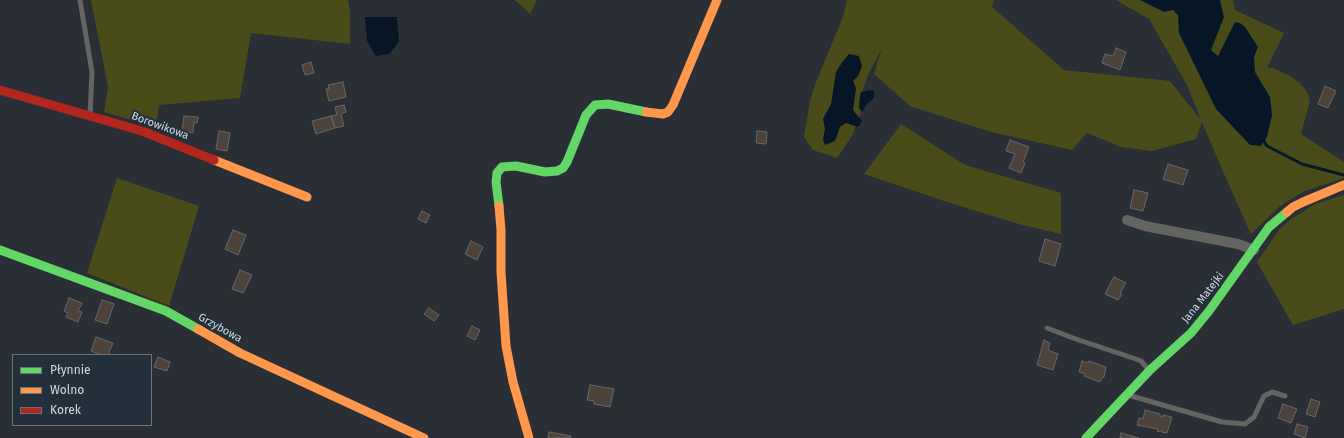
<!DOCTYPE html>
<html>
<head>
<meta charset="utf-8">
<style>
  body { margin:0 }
  #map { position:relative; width:1344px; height:438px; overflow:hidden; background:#292f35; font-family:"Fira Sans",sans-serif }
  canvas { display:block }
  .legend { position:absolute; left:12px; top:354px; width:140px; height:72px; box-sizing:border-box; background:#23303b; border:1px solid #69747d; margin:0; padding:5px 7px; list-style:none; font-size:12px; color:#d1d9e0 }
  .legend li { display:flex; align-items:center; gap:8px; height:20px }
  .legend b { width:20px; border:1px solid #69747d }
</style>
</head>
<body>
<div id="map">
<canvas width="1344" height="438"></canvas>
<ul class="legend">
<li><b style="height:5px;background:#63d668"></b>Płynnie</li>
<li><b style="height:5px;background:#ff974d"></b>Wolno</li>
<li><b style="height:5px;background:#b3261e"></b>Korek</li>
</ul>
</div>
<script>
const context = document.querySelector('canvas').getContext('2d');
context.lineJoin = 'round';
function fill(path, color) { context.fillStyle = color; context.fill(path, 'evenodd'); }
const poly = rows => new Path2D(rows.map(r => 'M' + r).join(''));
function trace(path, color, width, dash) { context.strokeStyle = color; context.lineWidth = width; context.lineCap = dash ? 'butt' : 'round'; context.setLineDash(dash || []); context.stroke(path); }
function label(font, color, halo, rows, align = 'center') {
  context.font = font + ' "Fira Sans",sans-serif'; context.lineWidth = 4; context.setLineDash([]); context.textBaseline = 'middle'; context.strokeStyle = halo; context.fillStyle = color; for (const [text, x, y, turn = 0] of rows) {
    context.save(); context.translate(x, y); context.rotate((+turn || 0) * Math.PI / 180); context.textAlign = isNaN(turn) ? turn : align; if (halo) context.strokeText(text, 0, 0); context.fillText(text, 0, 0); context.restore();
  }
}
const green = poly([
  [91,0,348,0,350,11,350,44,251,33,240,98,159,105,156,127,104,112,108,87],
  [515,0,537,0,530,14],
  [847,0,994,0,992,7,1064,70,1170,81,1201,120,1187,85,1149,19,1116,0,1233,0,1235,10,1284,33,1267,68,1273,68,1290,76,1300,83,1307,92,1310,101,1301,134,1344,162,1344,178,1305,191,1291,199,1279,207,1251,234,1221,167,1202,122,1196,139,1152,151,1121,147,1087,133,1072,150,991,132,910,106,874,74,882,48,867,77,859,103,862,109,852,136,837,158,813,150,804,137,810,101,816,82,843,17],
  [901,124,965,165,1061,193,1061,234,1022,225,944,201,864,174],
  [117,178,199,206,169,306,87,273],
  [1344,195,1344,309,1293,325,1257,262,1279,230,1290,220,1315,204]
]);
const water = poly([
  [1140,0,1220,0,1224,17,1211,50,1218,56,1235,22,1240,23,1245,27,1258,47,1254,57,1255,72,1270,97,1272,115,1267,137,1261,146,1250,145,1216,109,1179,33,1178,15,1173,10,1164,12],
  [365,17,397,17,399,42,389,54,376,56,367,41],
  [849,54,859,56,862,66,858,76,853,81,856,88,853,110,862,121,858,127,846,123,840,127,835,141,825,145,823,139,825,129,823,119,831,104,836,72,843,61],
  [869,90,874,91,874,98,867,104,862,112,859,108,860,96,861,92]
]);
const stream = poly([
  [1262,138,1267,146,1302,164,1344,175]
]);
const building = poly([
  [1116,48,1126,52,1120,70,1102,63,1105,54,1113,56,1116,48],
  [311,62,314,73,305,75,302,65,311,62],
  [343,82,346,97,329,101,326,89,329,89,328,85,343,82],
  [1325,86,1336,91,1328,108,1318,104,1325,86],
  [344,105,346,112,341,114,344,126,335,128,331,116,337,115,335,107,344,105],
  [184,116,198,117,197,123,194,122,193,133,182,131,184,116],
  [331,116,335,128,316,134,312,121,331,116],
  [219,131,230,133,227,151,216,149,219,131],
  [757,131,767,132,766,144,756,143,757,131],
  [1010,140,1029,147,1023,162,1025,163,1021,173,1009,168,1015,154,1006,151,1010,140],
  [1168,164,1188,170,1183,185,1163,179,1168,164],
  [1134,190,1148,193,1143,211,1130,208,1134,190],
  [422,211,430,215,426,223,418,219,422,211],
  [233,230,246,235,238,255,225,249,233,230],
  [1045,239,1061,244,1055,266,1039,261,1045,239],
  [471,241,483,247,477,260,465,254,471,241],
  [240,270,252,275,243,293,232,289,240,270],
  [1114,277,1126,283,1120,293,1122,294,1118,300,1105,294,1114,277],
  [69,298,82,303,78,311,82,312,78,322,66,317,68,313,64,311,69,298],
  [102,300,114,304,107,324,95,320,102,300],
  [429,308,439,315,434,321,424,314,429,308],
  [472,326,480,330,475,340,467,336,472,326],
  [96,337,113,343,109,352,109,355,102,355,91,351,96,337],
  [1044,340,1050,343,1048,350,1058,354,1053,370,1037,365,1044,340],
  [158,357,170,362,167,371,154,367,158,357],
  [1082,361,1088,363,1089,361,1106,367,1104,377,1102,378,1100,382,1084,376,1085,374,1079,372,1082,361],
  [590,385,614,389,610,407,594,404,594,401,587,400,590,385],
  [1311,399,1320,402,1315,417,1306,414,1311,399],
  [1283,404,1297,409,1291,423,1278,418,1283,404],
  [1145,410,1160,414,1160,416,1163,417,1163,415,1172,417,1167,433,1157,431,1158,429,1137,425,1139,418,1143,419,1145,410],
  [1297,424,1308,427,1305,438,1294,434,1297,424],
  [549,432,571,436,571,438,548,438,549,432],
  [1121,433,1139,438,1120,438,1121,433]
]);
const lane = poly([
  [80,0,92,72,90,115],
  [1047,328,1073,338,1136,359,1141,361,1149,370],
  [1128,395,1222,422,1245,424,1254,417,1264,396,1272,392,1285,396]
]);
const street = poly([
  [1127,220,1145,226,1238,244,1254,250]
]);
const fast = poly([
  [499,206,496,182,497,173,502,167,516,166,545,172,557,171,563,168,567,162,586,115,595,105,608,104,646,112],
  [0,250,166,311,198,329],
  [1086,438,1150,370,1191,333,1209,311,1269,227,1287,212]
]);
const slow = poly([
  [646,112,663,114,668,112,673,105,717,0],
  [214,160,307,197],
  [499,206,501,230,501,272,506,346,513,382,529,438],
  [1287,212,1293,207,1303,202,1344,185],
  [198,329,240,353,424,438]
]);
const jam = poly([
  [0,90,142,131,214,160]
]);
const streetNames = [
  ["Borowikowa",160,126,20],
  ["Jana Matejki",1203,298,-52],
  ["Grzybowa",220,328,29]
];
fill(green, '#494c18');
fill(water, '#061626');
trace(stream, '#061626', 3);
fill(building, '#4d433d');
trace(building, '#676666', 1);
trace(lane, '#646463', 5);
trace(street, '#646463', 10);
trace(fast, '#63d668', 9);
trace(slow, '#ff974d', 9);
trace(jam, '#b3261e', 9);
label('11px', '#d1d9e0', '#23303b', streetNames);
</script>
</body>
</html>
